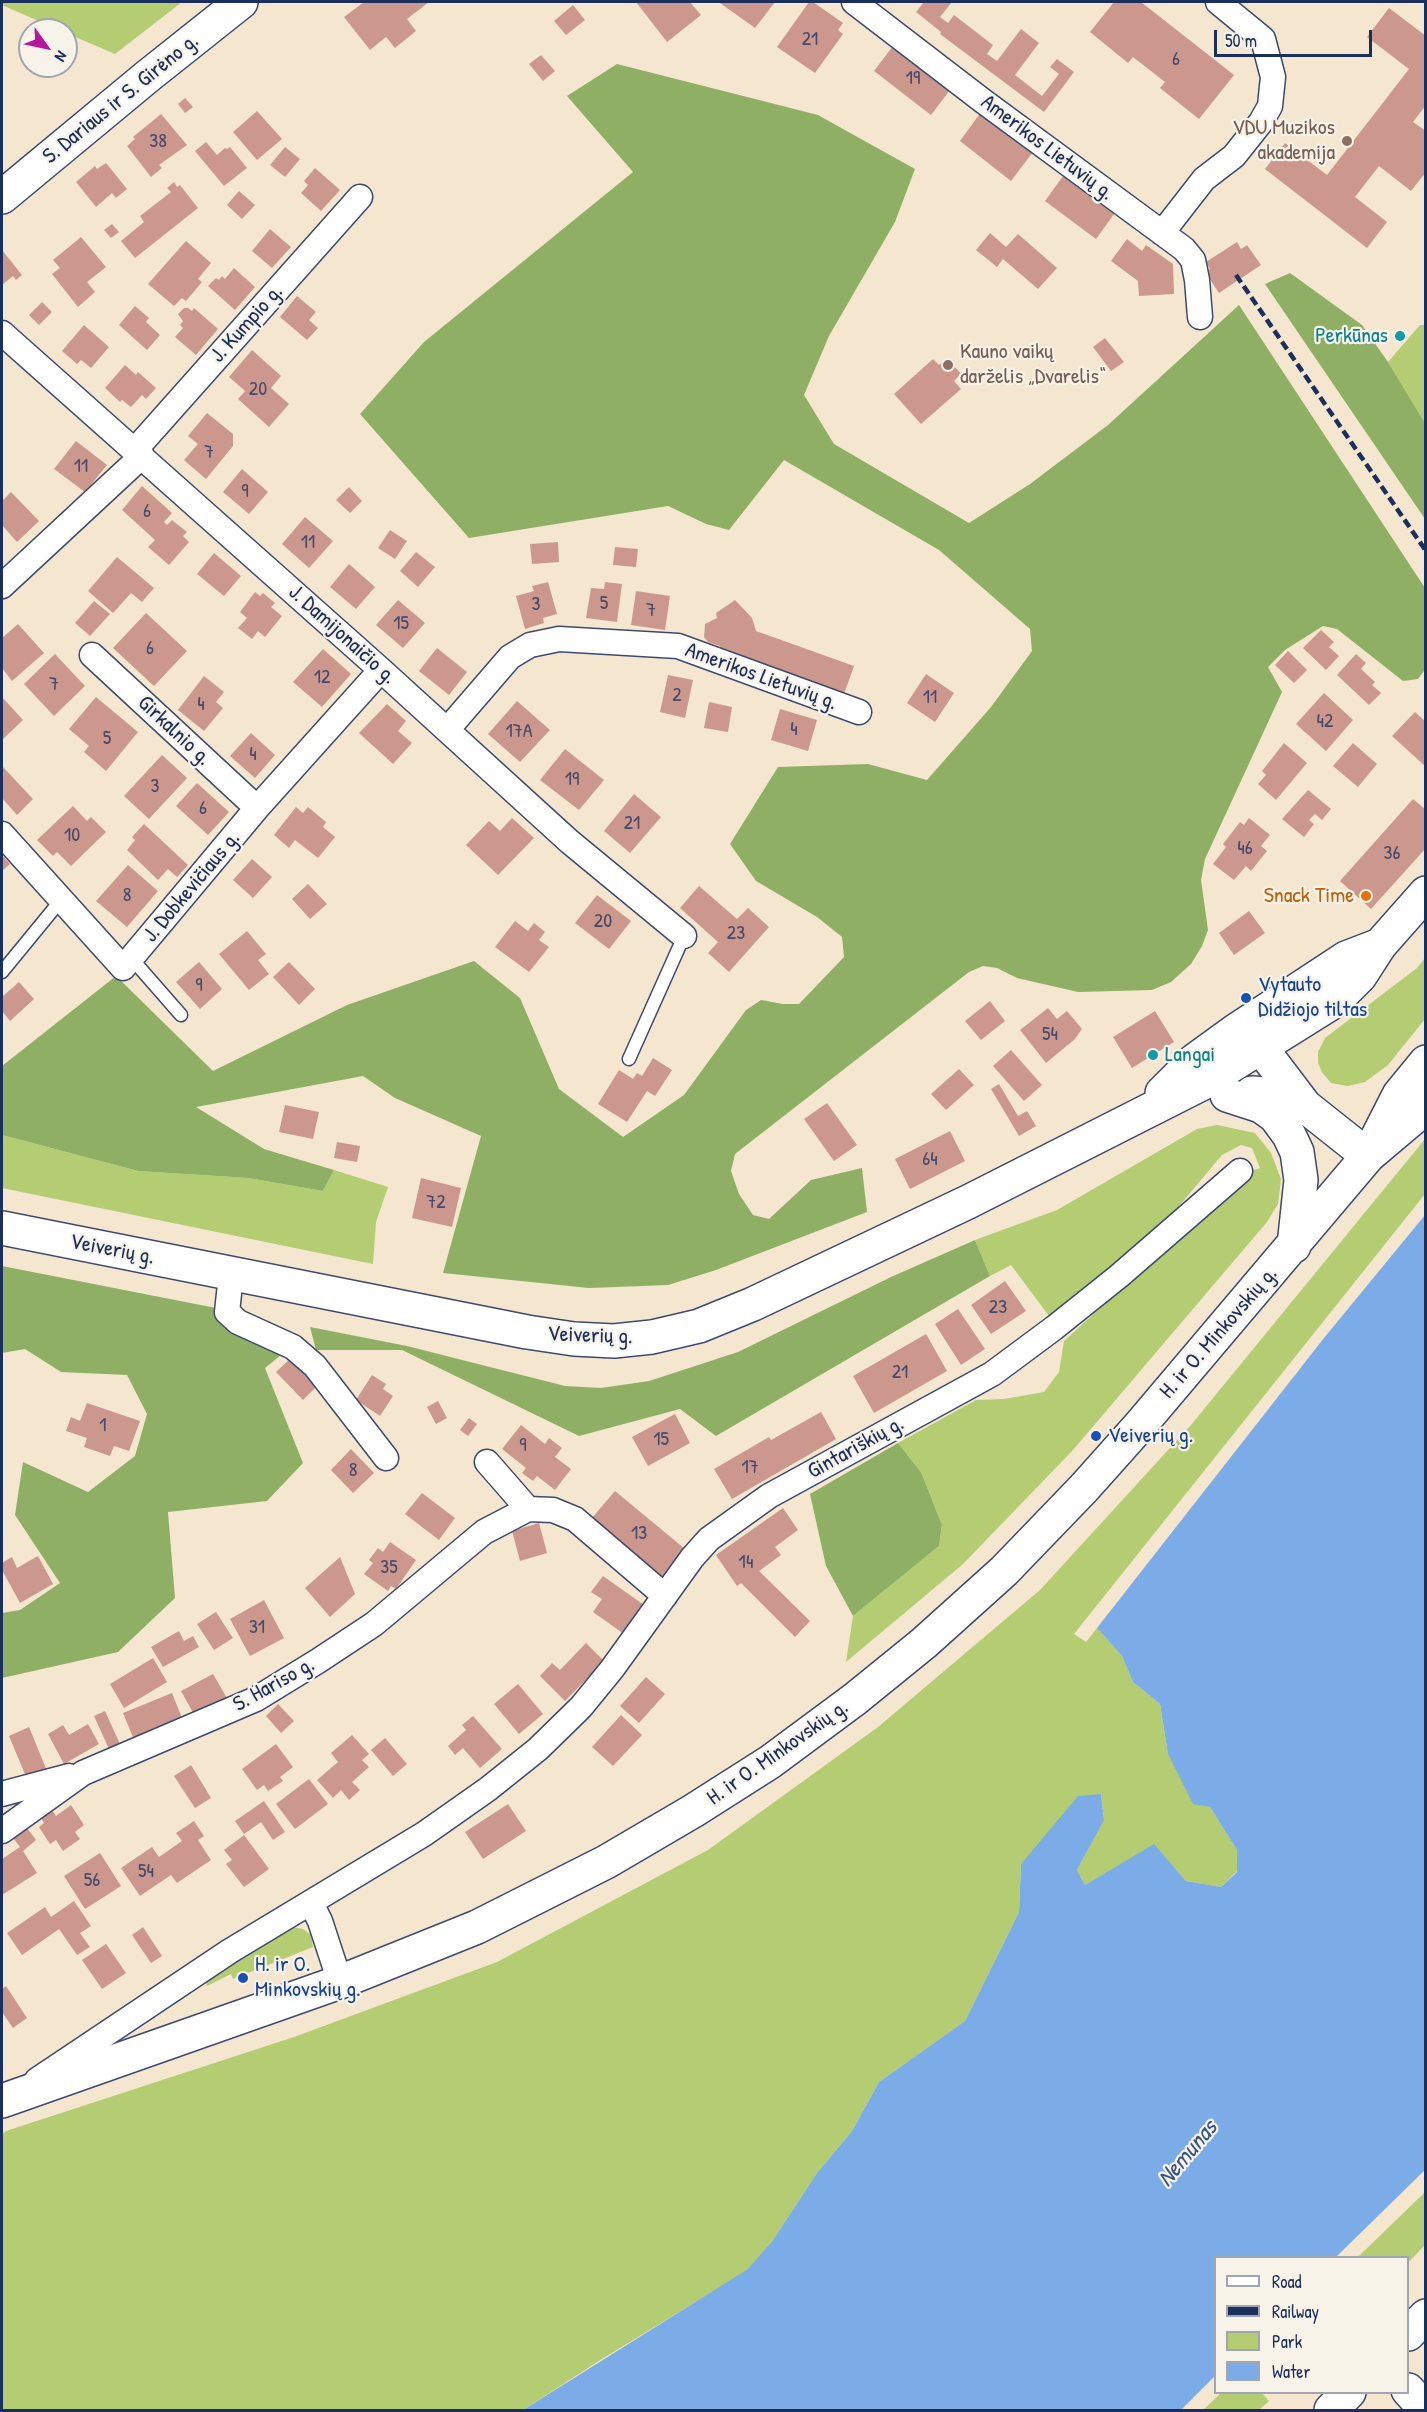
<!DOCTYPE html>
<html>
<head>
<meta charset="utf-8">
<style>
  body { margin:0 }
  #map { position:relative; width:1427px; height:2412px; overflow:hidden; background:#f5e6d0; font-family:"Patrick Hand",sans-serif }
  canvas { display:block }
  .frame { position:absolute; inset:0; border:3px solid #1b2f5e; pointer-events:none }
  .legend { position:absolute; left:1214px; top:2256px; width:195px; height:138px; box-sizing:border-box; background:#f7f3e8; border:2px solid #9fa5b1; margin:0; padding:8px 10px; list-style:none; font-size:18px; color:#1b2f5e }
  .legend li { display:flex; align-items:center; gap:12px; height:30px }
  .legend b { width:30px; border:2px solid #9fa5b1 }
  .north { position:absolute; left:18px; top:18px; width:60px; height:60px; box-sizing:border-box; background:#f7f3e8; border:2px solid #9fa5b1; border-radius:50%; rotate:123deg; font-size:16px; font-weight:700; line-height:24px; text-align:center; color:#1b2f5e }
  .north::after { content:''; display:block; margin:auto; width:21px; height:27px; background:#b5179e; clip-path:polygon(50% 0,100% 100%,50% 72%,0 100%) }
  .scale { position:absolute; left:1214px; top:30px; width:158px; height:27px; box-sizing:border-box; border:3px solid #1b2f5e; border-top:0; padding-left:8px; font-size:18px; line-height:21px; white-space:nowrap; color:#1b2f5e; -webkit-text-stroke:4px #f7f3e8; paint-order:stroke }
</style>
</head>
<body>
<div id="map">
<canvas width="1427" height="2412"></canvas>
<div class="frame"></div>
<ul class="legend">
<li><b style="height:8px;background:#fff"></b>Road</li>
<li><b style="height:8px;background:#1b2f5e"></b>Railway</li>
<li><b style="height:16px;background:#b4cc72"></b>Park</li>
<li><b style="height:16px;background:#7cace7"></b>Water</li>
</ul>
<div class="north">N</div>
<div class="scale">50 m</div>
</div>
<script>
const context = document.querySelector('canvas').getContext('2d');
context.lineJoin = 'round';
function fill(path, color) { context.fillStyle = color; context.fill(path, 'evenodd'); }
const poly = rows => new Path2D(rows.map(r => 'M' + r).join(''));
function trace(path, color, width, dash) { context.strokeStyle = color; context.lineWidth = width; context.lineCap = dash ? 'butt' : 'round'; context.setLineDash(dash || []); context.stroke(path); }
function label(font, color, halo, rows, align = 'center') {
  context.font = font + ' "Patrick Hand",sans-serif'; context.lineWidth = 4.5; context.setLineDash([]); context.textBaseline = 'middle'; context.strokeStyle = halo; context.fillStyle = color; for (const [text, x, y, turn = 0] of rows) {
    context.save(); context.translate(x, y); context.rotate((+turn || 0) * Math.PI / 180); context.textAlign = isNaN(turn) ? turn : align; if (halo) context.strokeText(text, 0, 0); context.fillText(text, 0, 0); context.restore();
  }
}
const green = poly([
  [2,2,182,2,115,54,66,33,66,30,59,30,2,5],
  [1420,325,1425,325,1425,423,1388,362],
  [1425,958,1425,1019,1388,1065,1365,1082,1348,1086,1331,1083,1322,1072,1318,1063,1318,1052,1325,1038,1417,968],
  [1217,1125,1255,1133,1271,1153,1281,1179,1278,1204,1267,1222,1073,1450,963,1564,846,1662,853,1616,939,1546,942,1525,921,1472,898,1443,976,1400,1004,1399,1044,1392,1059,1372,1064,1341,1249,1172,1260,1168,1252,1148,1241,1145,1222,1155,1169,1218,1052,1320,1011,1265,990,1276,975,1240,1057,1210,1197,1129],
  [2,1135,138,1171,248,1178,323,1191,334,1170,388,1187,376,1222,373,1264,2,1188],
  [1425,1139,1425,1194,1074,1634,1086,1642,1097,1628,1122,1656,1133,1682,1160,1704,1168,1754,1210,1807,1237,1850,1237,1871,1221,1887,1186,1881,1154,1845,1085,1885,1077,1870,1104,1819,1101,1794,1021,1864,1019,1912,965,2021,879,2082,852,2131,817,2173,773,2240,748,2270,602,2359,523,2410,2,2410,2,2134,6,2131,294,2037,497,1962,708,1850,878,1727,1040,1590,1191,1425],
  [292,1927,303,1929,311,1935,313,1947,233,1979,231,1974,207,1986,206,1981],
  [1425,2192,1425,2245,1408,2263,1408,2258,1358,2257],
  [1221,2393,1262,2393,1269,2401,1259,2410,1203,2410]
]);
const forest = poly([
  [617,64,818,115,915,169,895,222,829,336,804,395,834,444,969,523,1030,484,1108,425,1239,305,1425,588,1424,671,1418,679,1403,681,1337,629,1323,626,1285,650,1268,667,1282,692,1205,859,1201,880,1208,930,1202,946,1191,964,1171,982,1152,990,1078,992,1017,978,997,968,983,966,969,972,735,1154,731,1171,739,1194,753,1215,769,1219,811,1180,862,1168,867,1212,716,1270,668,1285,589,1288,443,1273,481,1136,395,1098,363,1076,196,1107,264,1149,334,1170,323,1191,248,1178,138,1171,2,1135,2,1066,116,976,213,1071,347,1005,474,961,520,998,559,1089,623,1137,684,1095,746,1010,761,1000,783,1004,799,1004,844,957,842,937,817,917,756,881,730,844,778,767,868,764,927,780,991,707,1032,651,1030,629,939,550,784,460,729,530,706,524,668,506,469,538,360,414,424,342,633,172,567,96],
  [1290,273,1362,325,1388,362,1425,423,1425,519,1265,284],
  [975,1240,990,1276,716,1436,680,1409,579,1436,402,1350,316,1350,310,1327,407,1346,565,1386,601,1388,649,1381,738,1352,891,1277],
  [2,1266,221,1309,286,1351,265,1368,303,1463,267,1501,168,1512,175,1598,118,1652,2,1678,2,1613,20,1610,60,1583,15,1515,23,1462,88,1492,135,1456,147,1414,127,1375,61,1372,25,1349,2,1353],
  [898,1443,921,1472,942,1525,939,1546,853,1616,826,1566,810,1494]
]);
const water = poly([
  [1425,1215,1425,2170,1336,2257,1216,2258,1215,2376,1181,2410,523,2410,748,2269,773,2240,817,2173,852,2131,879,2082,965,2021,1019,1912,1021,1864,1078,1796,1101,1794,1104,1820,1077,1870,1085,1885,1154,1844,1186,1881,1221,1887,1237,1872,1237,1850,1210,1807,1193,1804,1168,1754,1160,1704,1133,1682,1122,1656,1097,1628,1324,1338]
]);
const building = poly([
  [364,2,429,2,407,19,416,31,395,48,386,37,370,50,344,17],
  [636,2,690,2,701,15,667,42],
  [721,2,775,2,755,28,720,3],
  [809,2,813,2,843,23,838,30,843,34,815,73,777,47],
  [924,2,952,2,940,17,948,23,954,15,993,45,987,54,997,61,1021,29,1039,43,1015,75,1042,96,1059,74,1050,67,1057,59,1074,72,1044,112,940,34,941,32,916,12],
  [1114,2,1141,2,1234,75,1199,119,1160,88,1165,82,1133,57,1128,63,1090,32],
  [573,5,585,20,566,35,554,21],
  [1389,8,1426,36,1426,105,1413,122,1426,131,1426,172,1411,191,1379,166,1355,197,1387,222,1367,248,1265,169,1285,143,1327,175,1409,69,1367,37],
  [896,42,953,86,931,115,874,71],
  [541,55,555,71,543,81,529,64],
  [185,98,193,107,185,113,178,104],
  [984,108,1036,148,1011,181,960,141],
  [257,111,282,139,257,160,233,132],
  [161,114,187,145,159,165,162,168,151,177,127,146,135,139,133,137],
  [206,142,217,155,225,148,227,149,230,147,247,168,224,186,195,151],
  [285,147,300,159,285,177,270,165],
  [106,163,127,189,116,198,112,193,96,207,76,182,95,166,97,169],
  [315,168,340,190,321,211,301,193,308,185,304,181],
  [1066,172,1117,210,1096,239,1045,201],
  [174,182,177,187,180,185,198,208,135,258,121,241,144,222,140,216,171,192,167,188],
  [239,191,255,205,242,219,227,205],
  [112,224,119,232,111,238,104,230],
  [270,229,291,247,272,268,252,251],
  [990,233,1006,247,1018,234,1057,268,1038,289,1003,259,997,267,976,250],
  [81,237,106,267,87,282,95,292,78,307,52,274,60,268,53,260],
  [1127,239,1142,251,1146,245,1173,264,1174,294,1139,296,1138,281,1111,261],
  [186,241,211,263,198,279,202,282,186,301,182,298,174,306,148,284],
  [1237,242,1241,249,1247,245,1261,265,1219,293,1205,272,1210,269,1206,262],
  [2,250,22,275,16,280,13,276,2,285],
  [234,268,255,287,235,310,208,286,216,278,219,280,222,276,225,279],
  [297,296,316,312,309,320,318,328,307,340,280,317],
  [42,302,52,312,39,325,29,315],
  [135,306,149,318,146,322,160,335,147,350,119,325],
  [184,308,188,308,192,311,194,308,218,329,196,355,175,337,183,328,180,325,183,321,178,314],
  [84,325,109,347,91,368,81,360,77,364,62,351],
  [1105,338,1124,362,1111,371,1093,347],
  [252,350,281,376,271,388,289,404,269,427,238,399,245,391,229,377],
  [947,358,961,374,954,381,961,389,921,424,894,394,933,359,939,365],
  [125,365,136,375,138,372,156,388,146,399,142,395,131,407,122,400,120,402,105,388],
  [207,413,233,434,233,446,206,479,184,460,198,444,188,436],
  [76,441,107,465,85,492,54,469],
  [242,469,268,492,249,514,223,492],
  [142,486,172,513,164,522,167,525,172,520,187,532,183,536,189,542,169,565,148,547,155,540,122,510],
  [349,487,362,501,350,513,336,500],
  [11,492,39,521,17,542,2,525,2,501],
  [305,517,333,541,309,568,282,544],
  [390,530,407,541,395,559,378,548],
  [558,542,559,562,532,564,530,544],
  [615,547,638,549,636,567,613,565],
  [416,552,435,567,418,587,400,571],
  [214,553,241,576,224,596,197,574],
  [117,557,154,588,142,602,131,593,113,613,88,591],
  [349,564,375,587,356,609,330,587],
  [548,582,557,614,543,618,544,623,525,629,516,596,534,591,532,586],
  [605,582,622,584,617,622,586,618,591,588,604,589],
  [636,591,670,596,665,630,631,625],
  [255,592,260,596,263,593,275,603,271,607,282,616,265,637,258,631,252,639,238,628,247,618,240,612],
  [398,600,425,623,403,648,376,625],
  [735,600,752,618,756,631,854,666,843,697,724,653,720,646,708,642,704,637,705,624,717,618,716,613],
  [94,601,110,614,90,636,75,623],
  [146,613,187,651,154,686,113,648],
  [18,624,44,653,12,681,2,668,2,638],
  [1321,630,1334,642,1329,647,1339,656,1326,670,1303,648],
  [437,648,467,672,449,695,419,671],
  [323,649,351,674,322,707,293,682],
  [1288,651,1307,670,1294,683,1275,665],
  [55,654,85,686,54,716,24,684],
  [1356,654,1366,663,1361,669,1375,682,1372,685,1381,693,1369,705,1337,675],
  [926,674,954,693,935,722,907,703],
  [668,675,693,680,685,718,660,712],
  [204,676,224,692,216,702,223,708,204,731,178,710],
  [1324,693,1353,720,1326,751,1296,724],
  [2,697,23,720,2,740],
  [96,697,138,732,106,771,84,752,89,746,69,729],
  [517,701,550,730,520,762,488,734],
  [709,702,732,707,728,732,704,728],
  [387,704,406,721,398,731,412,743,393,764,359,733],
  [780,709,817,720,808,751,771,740],
  [1415,712,1426,722,1426,767,1392,736],
  [251,733,275,755,255,778,230,756],
  [1284,743,1307,763,1276,800,1258,784,1266,775,1262,771],
  [1353,743,1377,764,1358,787,1333,766],
  [565,749,604,780,579,810,540,780],
  [162,755,187,778,149,819,124,796],
  [2,766,33,799,17,815,2,798],
  [197,783,229,812,208,835,176,806],
  [1308,790,1331,809,1322,820,1315,814,1309,820,1314,824,1304,837,1282,819],
  [634,794,661,817,630,853,604,831],
  [1413,799,1426,810,1426,848,1371,909,1340,881],
  [73,806,87,821,91,817,106,832,71,866,57,852,53,856,37,840],
  [296,807,303,813,308,807,326,822,323,827,335,837,318,858,295,840,289,848,274,835],
  [512,818,534,838,498,875,466,845,489,821,500,831],
  [1249,818,1270,835,1261,846,1267,851,1251,871,1246,866,1234,880,1213,864,1226,847,1223,844,1240,822,1244,825],
  [144,824,188,865,177,877,168,869,158,880,127,850,135,840,132,837],
  [2,855,10,864,2,871],
  [252,859,272,877,253,898,233,880],
  [128,865,158,891,127,927,96,901],
  [308,884,327,904,310,919,292,899],
  [699,886,737,919,748,908,769,927,729,972,708,953,718,942,680,908],
  [597,895,631,921,609,949,575,923],
  [1249,911,1265,933,1234,955,1219,933],
  [515,921,528,931,534,923,545,932,539,940,549,947,529,972,495,947],
  [247,931,266,954,258,960,269,974,249,990,219,954],
  [199,962,222,989,200,1009,176,982],
  [289,962,315,989,299,1005,273,977],
  [19,982,34,999,10,1021,2,1011,2,997],
  [990,1001,1005,1021,981,1040,965,1021],
  [1048,1008,1057,1019,1067,1011,1082,1029,1075,1039,1046,1063,1020,1030],
  [1155,1011,1174,1042,1132,1068,1113,1037],
  [1011,1050,1042,1085,1024,1101,993,1066],
  [653,1058,672,1070,655,1096,647,1091,627,1122,598,1104,619,1070,633,1079,637,1073,642,1076],
  [959,1069,974,1085,946,1110,931,1094],
  [999,1084,1018,1116,1027,1111,1036,1126,1019,1136,991,1089],
  [827,1103,857,1145,834,1161,804,1119],
  [285,1105,319,1112,313,1139,279,1132],
  [950,1131,965,1161,910,1189,895,1159],
  [337,1142,360,1146,357,1162,334,1158],
  [421,1178,461,1188,452,1227,412,1218],
  [1005,1281,1026,1311,991,1334,971,1305],
  [958,1309,985,1349,961,1365,935,1324],
  [926,1334,947,1371,874,1413,853,1376],
  [291,1358,318,1385,303,1400,276,1372],
  [372,1375,386,1384,383,1389,393,1396,380,1416,356,1400],
  [438,1401,447,1418,436,1424,427,1407],
  [87,1403,140,1421,129,1451,114,1446,110,1456,84,1447,87,1438,66,1431,71,1417,80,1421],
  [821,1412,836,1439,732,1499,714,1469,769,1437,771,1440],
  [675,1414,690,1443,648,1466,632,1437],
  [469,1418,477,1424,468,1436,460,1430],
  [521,1425,545,1444,549,1438,562,1448,555,1457,571,1469,555,1490,537,1476,533,1481,522,1473,526,1468,502,1449],
  [351,1449,374,1473,353,1493,331,1470],
  [615,1491,685,1549,662,1577,592,1518],
  [422,1493,455,1518,439,1540,405,1514],
  [783,1508,798,1530,775,1547,781,1555,759,1571,810,1621,795,1637,741,1583,737,1586,716,1555],
  [539,1523,547,1553,520,1561,512,1531],
  [390,1542,416,1560,396,1589,391,1586,388,1591,364,1574,373,1563,369,1560,378,1548,383,1552],
  [38,1556,53,1584,20,1603,2,1570,2,1563,12,1557,17,1568],
  [340,1557,355,1594,330,1617,305,1588],
  [603,1576,644,1605,624,1634,593,1612,602,1599,591,1592],
  [264,1600,284,1638,250,1656,230,1619],
  [216,1612,233,1638,214,1650,197,1624],
  [179,1631,184,1641,193,1636,199,1647,163,1667,151,1647],
  [586,1643,604,1661,565,1701,540,1676,552,1663,560,1670],
  [153,1658,167,1682,124,1708,110,1684],
  [213,1674,228,1700,196,1718,181,1691],
  [646,1677,665,1694,639,1723,620,1706],
  [518,1684,543,1714,519,1734,494,1704],
  [172,1693,184,1723,135,1742,123,1713],
  [278,1704,294,1721,281,1733,266,1716],
  [105,1711,120,1744,109,1749,94,1716],
  [621,1715,642,1735,613,1766,592,1747],
  [473,1716,502,1749,480,1768,463,1748,455,1755,448,1746,466,1730,462,1725],
  [88,1724,99,1744,64,1764,48,1734,63,1725,69,1735],
  [29,1727,47,1771,27,1779,9,1736],
  [352,1735,369,1754,362,1760,369,1767,352,1782,360,1790,349,1800,341,1790,333,1798,317,1780,338,1762,331,1753],
  [385,1738,407,1764,393,1776,371,1750],
  [276,1744,293,1767,280,1777,283,1781,268,1791,264,1785,257,1790,242,1769],
  [191,1765,211,1798,195,1808,174,1776],
  [309,1779,328,1804,295,1829,276,1804],
  [264,1801,285,1832,273,1840,261,1822,244,1834,235,1821],
  [508,1804,526,1831,483,1859,465,1832],
  [71,1805,84,1825,75,1832,80,1839,63,1851,56,1840,50,1844,39,1827,44,1823,41,1818,52,1810,56,1816],
  [194,1821,204,1836,198,1840,211,1860,177,1883,171,1875,140,1896,121,1868,152,1847,159,1857,182,1841,176,1833],
  [24,1824,36,1840,23,1851,37,1873,2,1895,2,1859,20,1847,10,1834],
  [244,1835,269,1869,244,1887,226,1864,232,1860,224,1850],
  [100,1853,121,1886,85,1909,64,1876],
  [74,1901,91,1926,80,1933,90,1947,77,1955,59,1929,22,1955,7,1933,45,1907,51,1917],
  [143,1927,162,1956,151,1963,132,1935],
  [106,1944,126,1973,102,1989,82,1960],
  [6,1986,27,2018,13,2028,2,2012,2,1989]
]);
const lane = poly([
  [132,959,181,1015],
  [2,972,61,900],
  [629,1059,684,936]
]);
const street = poly([
  [854,2,983,101,1184,249,1193,260,1197,280,1200,317],
  [1162,233,1204,179,1234,156,1261,122,1270,106,1273,77,1263,39,1218,2],
  [2,333,381,670,570,842,684,936],
  [135,450,360,197],
  [2,586,142,456],
  [92,655,257,808],
  [447,730,510,657,530,645,559,639,678,646,859,712],
  [2,834,123,968,257,808,381,670],
  [231,1275,227,1312,238,1322,293,1347,315,1366,386,1458],
  [487,1462,528,1509,553,1510,575,1519,665,1596],
  [2,1794,69,1776],
  [2,1831,83,1773,256,1699,318,1661,374,1624,484,1532,528,1509],
  [311,1903,320,1921,340,1982],
  [37,2080,230,1951,424,1834,488,1789,538,1749,581,1707,612,1669,692,1558,709,1539,769,1496,992,1374,1054,1328,1119,1276,1240,1171]
]);
const secondary = poly([
  [2,197,148,76,241,2]
]);
const primary = poly([
  [1261,1048,1305,1106,1368,1156],
  [1162,1093,1195,1060,1235,1031,1346,958,1380,945],
  [1252,1093,1267,1094,1305,1106],
  [1227,1095,1261,1106,1275,1116,1289,1135,1297,1152,1301,1180,1294,1246],
  [1373,1146,1399,1095,1426,1062],
  [2,1228,527,1332,574,1339,614,1341,652,1337,699,1326,753,1304,968,1202,1205,1082,1336,1000,1360,976,1380,945,1426,893],
  [2,2101,340,1982,477,1927,606,1862,693,1811,770,1762,855,1699,924,1643,1004,1571,1084,1488,1142,1423,1368,1156,1426,1107],
  [1408,2334,1426,2316],
  [1408,2390,1426,2410],
  [1331,2410,1349,2392]
]);
const rail = poly([
  [1236,275,1426,551]
]);
const markers = [
  [1347,141,6,"#8d6e63"],
  [1400,336,6,"#0f9aa8"],
  [948,365,6,"#8d6e63"],
  [1366,896,6,"#e8710a"],
  [1246,998,6,"#1a4fb4"],
  [1153,1055,6,"#0f9aa8"],
  [1096,1436,6,"#1a4fb4"],
  [243,1978,6,"#1a4fb4"]
];
const numberNames = [
  ["21",810,40],
  ["6",1176,60],
  ["19",913,79],
  ["38",158,142],
  ["20",258,390],
  ["7",209,453],
  ["11",81,467],
  ["9",245,492],
  ["6",147,512],
  ["11",308,543],
  ["5",604,604],
  ["3",536,605],
  ["7",651,611],
  ["15",401,624],
  ["6",150,649],
  ["12",322,678],
  ["7",54,685],
  ["2",677,696],
  ["11",930,698],
  ["4",201,705],
  ["42",1325,722],
  ["4",794,730],
  ["17A",519,732],
  ["5",107,739],
  ["4",253,755],
  ["19",572,780],
  ["3",155,787],
  ["6",203,809],
  ["21",632,824],
  ["10",72,836],
  ["46",1245,849],
  ["36",1392,854],
  ["8",127,896],
  ["20",603,922],
  ["23",736,934],
  ["9",199,986],
  ["54",1050,1035],
  ["64",930,1160],
  ["72",436,1203],
  ["23",998,1308],
  ["21",900,1373],
  ["1",103,1426],
  ["15",661,1440],
  ["9",523,1446],
  ["17",750,1468],
  ["8",353,1471],
  ["13",639,1534],
  ["14",746,1563],
  ["35",389,1568],
  ["31",257,1628],
  ["54",146,1872],
  ["56",92,1881]
];
const streetNames = [
  ["S. Dariaus ir S. Girėno g.",121,99,-39],
  ["Amerikos Lietuvių g.",1047,148,37],
  ["J. Kumpio g.",247,324,-48],
  ["J. Damijonaičio g.",342,635,42],
  ["Amerikos Lietuvių g.",761,677,20],
  ["Girkalnio g.",174,731,43],
  ["J. Dobkevičiaus g.",192,887,-50],
  ["Veiverių g.",112,1250,11],
  ["H. ir O. Minkovskių g.",1219,1333,-49],
  ["Veiverių g.",590,1336,2],
  ["Gintariškių g.",856,1448,-29],
  ["S. Hariso g.",274,1685,-29],
  ["H. ir O. Minkovskių g.",778,1753,-35]
];
const educationNames = [
  ["VDU Muzikos",1335,128],
  ["akademija",1335,153],
  ["Kauno vaikų",960,352,"left"],
  ["darželis „Dvarelis“",960,377,"left"]
];
const cultureNames = [
  ["Perkūnas",1388,336],
  ["Langai",1165,1055,"left"]
];
const foodNames = [
  ["Snack Time",1354,896]
];
const transitNames = [
  ["Vytauto",1258,985],
  ["Didžiojo tiltas",1258,1010],
  ["Veiverių g.",1108,1436],
  ["H. ir O.",255,1965],
  ["Minkovskių g.",255,1990]
];
const waterNames = [
  ["Nemunas",1188,2154,-50]
];
fill(green, '#b4cc72');
fill(forest, '#8fb064');
fill(water, '#7cace7');
fill(building, '#cc988d');
trace(lane, '#3c4a6f', 15);
trace(street, '#3c4a6f', 27);
trace(secondary, '#3c4a6f', 36);
trace(primary, '#3c4a6f', 36);
trace(lane, '#fff', 12);
trace(street, '#fff', 24);
trace(secondary, '#fff', 33);
trace(primary, '#fff', 33);
trace(rail, '#1b2f5e', 4.5, [9, 4.5]);
for (const [x, y, r, color] of markers) { const dot = new Path2D(); dot.arc(x, y, r, 0, 2 * Math.PI); context.fillStyle = color; context.fill(dot); trace(dot, '#f7f3e8', 2); }
label('20px', '#47496a', null, numberNames);
label('22px', '#1b2f5e', '#f7f3e8', streetNames);
label('22px', '#785e54', '#f7f3e8', educationNames, 'right');
label('22px', '#0d838f', '#f7f3e8', cultureNames, 'right');
label('22px', '#c56008', '#f7f3e8', foodNames, 'right');
label('22px', '#164399', '#f7f3e8', transitNames, 'left');
label('italic 24px', '#385487', '#f7f3e8', waterNames);
</script>
</body>
</html>
